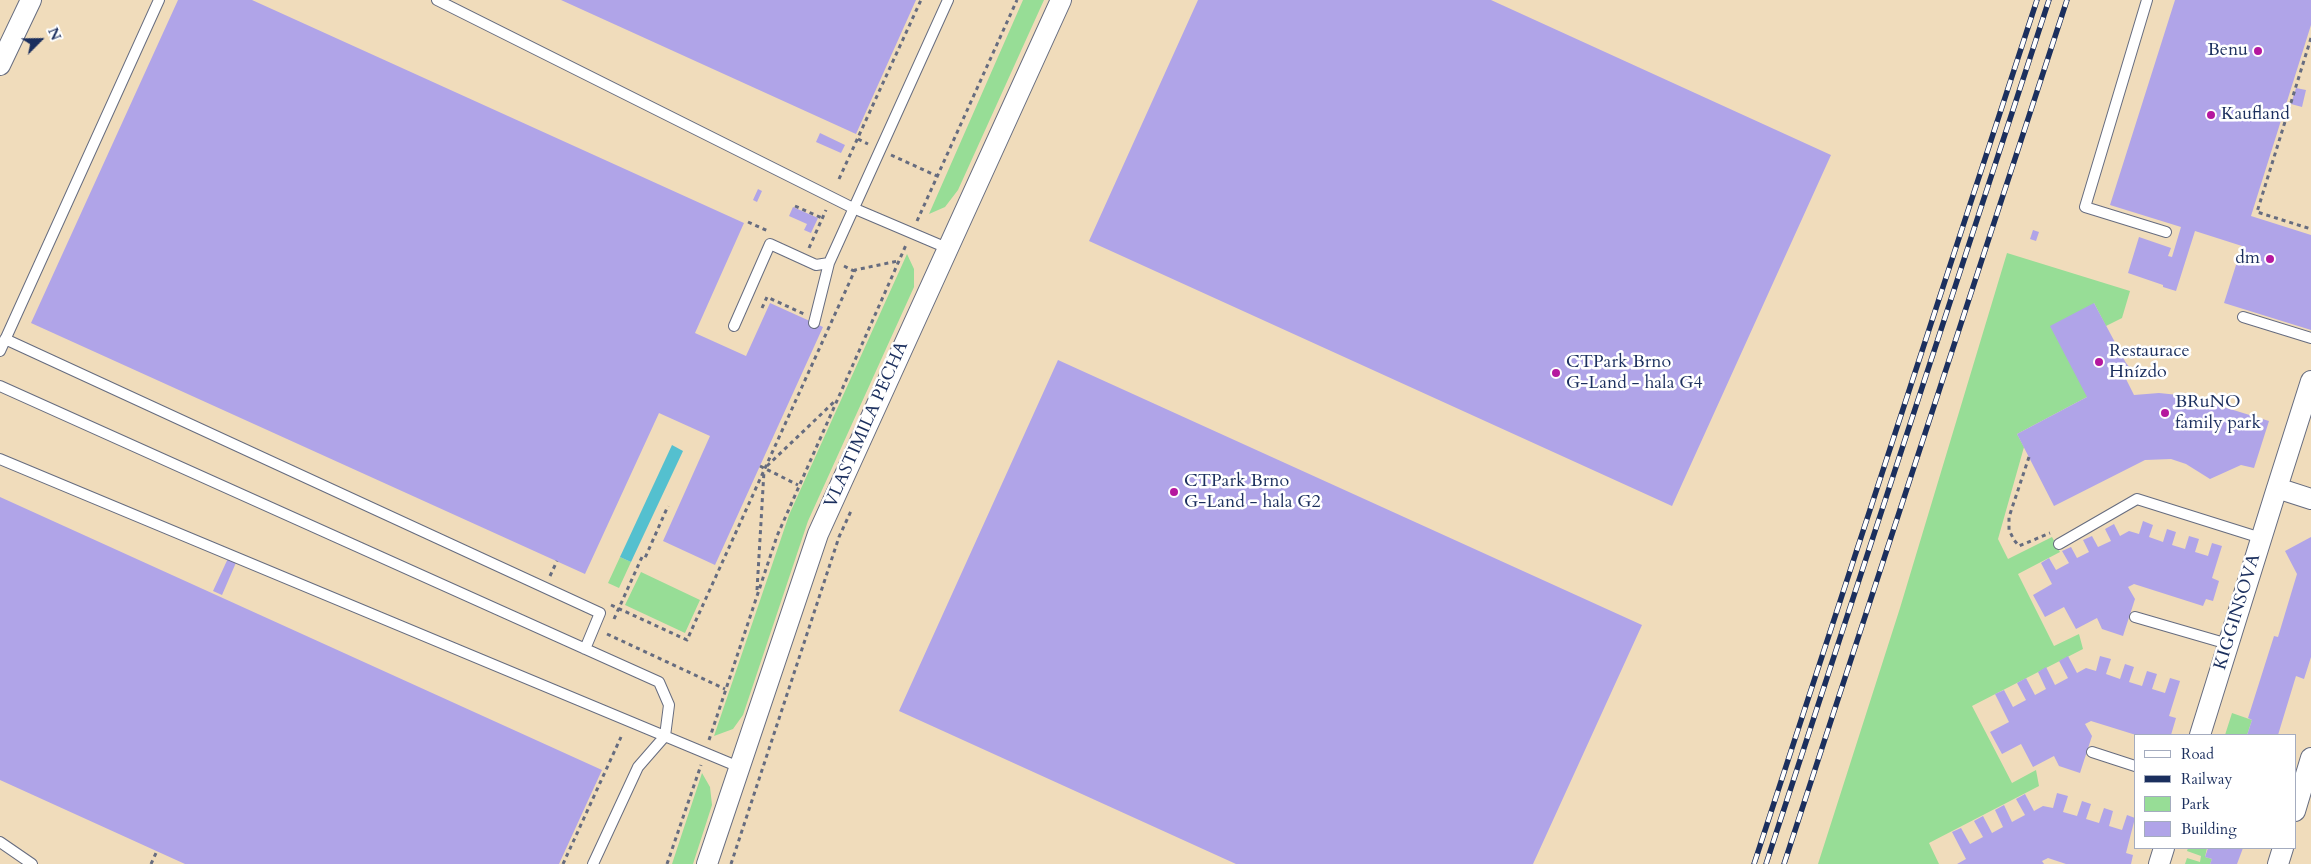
<!DOCTYPE html>
<html>
<head>
<meta charset="utf-8">
<style>
  body { margin:0 }
  #map { position:relative; width:2311px; height:864px; overflow:hidden; background:#f0dcbb; font-family:Cardo,serif }
  canvas { display:block }
  .legend { position:absolute; left:2134px; top:734px; width:162px; height:115px; box-sizing:border-box; background:#fff; border:1px solid #a4acbf; margin:0; padding:6px 9px; list-style:none; font-size:15px; color:#1b2f5e }
  .legend li { display:flex; align-items:center; gap:10px; height:25px }
  .legend b { width:25px; border:1px solid #a4acbf }
  .north { position:absolute; left:15px; top:15px; width:50px; height:50px; -webkit-text-stroke:4px #fff; paint-order:stroke; rotate:67deg; font-size:14px; font-weight:700; line-height:20px; text-align:center; color:#1b2f5e }
  .north::after { content:''; display:block; margin:auto; width:18px; height:22px; background:#1b2f5e; clip-path:polygon(50% 0,100% 100%,50% 72%,0 100%) }
</style>
</head>
<body>
<div id="map">
<canvas width="2311" height="864"></canvas>
<ul class="legend">
<li><b style="height:6px;background:#fff"></b>Road</li>
<li><b style="height:6px;background:#1b2f5e"></b>Railway</li>
<li><b style="height:14px;background:#97dd96"></b>Park</li>
<li><b style="height:14px;background:#b0a4e8"></b>Building</li>
</ul>
<div class="north">N</div>
</div>
<script>
const context = document.querySelector('canvas').getContext('2d');
context.lineJoin = 'round';
function fill(path, color) { context.fillStyle = color; context.fill(path, 'evenodd'); }
const poly = rows => new Path2D(rows.map(r => 'M' + r).join(''));
function trace(path, color, width, dash) { context.strokeStyle = color; context.lineWidth = width; context.lineCap = dash ? 'butt' : 'round'; context.setLineDash(dash || []); context.stroke(path); }
function label(font, color, halo, rows, align = 'center') {
  context.font = font + ' Cardo,serif'; context.lineWidth = 5; context.setLineDash([]); context.textBaseline = 'middle'; context.strokeStyle = halo; context.fillStyle = color; for (const [text, x, y, turn = 0] of rows) {
    context.save(); context.translate(x, y); context.rotate((+turn || 0) * Math.PI / 180); context.textAlign = isNaN(turn) ? turn : align; if (halo) context.strokeText(text, 0, 0); context.fillText(text, 0, 0); context.restore();
  }
}
const green = poly([
  [1023,0,1044,0,958,190,945,207,929,214],
  [2007,253,2130,291,2122,318,2106,326,2094,303,2087,397,2017,434,2024,447,1998,539,2008,559,2052,537,2060,552,2018,574,2054,646,2079,634,2083,649,1972,706,2012,783,2036,770,2039,786,1929,843,1939,864,1818,864,1900,608],
  [907,254,914,269,914,287,808,521,743,715,733,729,714,736,789,515],
  [620,557,631,562,619,588,608,583],
  [641,572,700,600,685,633,625,605],
  [2232,713,2252,720,2247,735,2225,735],
  [702,773,710,787,712,805,693,864,672,864],
  [2188,848,2207,848,2205,857,2212,859,2210,864,2185,864,2187,858,2200,862,2201,856,2187,851]
]);
const water = poly([
  [672,445,683,451,631,562,620,557]
]);
const building = poly([
  [178,0,252,0,744,223,695,333,746,356,770,303,823,327,715,565,663,541,710,436,659,413,585,574,31,323],
  [561,0,916,0,856,134],
  [1198,0,1491,0,1831,155,1672,506,1089,241],
  [2175,0,2311,0,2311,25,2251,216,2311,235,2311,330,2224,303,2242,246,2195,231,2176,291,2163,287,2163,285,2128,273,2139,237,2171,248,2168,256,2172,257,2181,227,2110,205],
  [2296,88,2306,90,2302,107,2291,104],
  [820,133,845,145,841,153,816,142],
  [758,189,762,191,757,202,753,200],
  [793,207,818,218,811,233,804,230,807,224,789,216],
  [2033,230,2039,232,2036,241,2030,239],
  [2094,303,2126,363,2135,374,2126,379,2134,395,2159,393,2188,396,2269,421,2254,468,2241,465,2210,479,2186,464,2171,459,2145,460,2054,506,2017,434,2087,397,2050,326],
  [1058,360,1642,625,1533,864,1236,864,899,711],
  [0,497,602,770,559,864,185,864,0,780],
  [2143,521,2153,525,2149,537,2163,542,2167,529,2176,532,2172,545,2185,549,2189,536,2199,539,2195,552,2208,556,2212,543,2222,546,2212,578,2219,581,2213,601,2206,599,2203,606,2134,584,2128,587,2135,599,2123,636,2102,629,2097,618,2076,629,2064,607,2045,617,2033,595,2052,584,2041,563,2049,558,2056,570,2069,563,2062,551,2071,547,2077,558,2089,552,2083,540,2092,536,2098,547,2111,541,2105,529,2114,524,2120,536,2129,531,2139,534],
  [2311,537,2311,657,2304,679,2296,676,2278,735,2247,735,2252,720,2248,718,2274,636,2278,637,2297,574,2285,551],
  [230,554,238,558,222,595,213,591],
  [2068,656,2077,673,2086,668,2096,671,2100,656,2111,659,2106,674,2120,679,2125,664,2134,667,2129,682,2142,686,2147,671,2157,674,2152,689,2165,693,2170,678,2180,681,2169,716,2176,718,2171,735,2136,735,2091,721,2085,724,2092,736,2080,773,2059,766,2054,756,2033,767,2021,744,2002,754,1990,732,2009,722,1995,694,2004,690,2013,707,2026,700,2017,683,2026,678,2035,695,2046,689,2038,672,2046,667,2055,685,2068,678,2059,661],
  [2057,793,2068,796,2063,812,2077,816,2082,801,2091,804,2086,819,2099,823,2104,808,2113,811,2109,826,2122,830,2127,815,2135,818,2126,853,2133,855,2131,864,2066,864,2048,858,2042,861,2044,864,1957,864,1966,859,1952,832,1961,828,1970,844,1983,837,1974,821,1983,816,1992,833,2003,827,1995,810,2004,805,2012,822,2025,815,2016,799,2025,794,2034,811,2043,806,2053,808],
  [2208,848,2243,848,2237,864,2210,864,2212,859,2205,857]
]);
const path = poly([
  [2311,38,2257,212,2311,229],
  [858,139,868,144],
  [891,155,937,176],
  [839,179,921,0],
  [795,206,822,218],
  [917,221,1017,0],
  [748,222,768,231],
  [809,248,826,210],
  [844,266,854,271],
  [762,308,767,297,804,314],
  [2029,457,2009,517,2009,530,2014,540,2019,546,2050,533],
  [760,466,798,485],
  [767,466,835,401],
  [550,576,557,561],
  [757,590,764,471],
  [611,605,687,640,855,270,898,261],
  [614,619,642,557,645,558,668,506],
  [607,634,725,689],
  [709,740,777,536,906,245],
  [151,864,156,853],
  [563,864,621,737],
  [667,864,701,765],
  [731,864,839,537,851,511]
]);
const service = poly([
  [437,0,853,208,947,248],
  [2147,0,2085,207,2166,232],
  [2243,317,2311,338],
  [814,323,829,263,948,0],
  [734,326,770,244,816,265,829,263],
  [5,339,600,613,585,649],
  [0,351,159,0],
  [0,386,659,682,669,705,665,736,638,767,593,864],
  [0,459,739,767],
  [2059,544,2137,499,2261,538],
  [2135,617,2228,644],
  [2092,752,2135,766],
  [0,842,32,864]
]);
const minor = poly([
  [0,65,31,0],
  [2277,488,2311,381],
  [2200,735,2277,488,2311,499],
  [2295,811,2311,758],
  [707,864,818,534,1061,0],
  [2159,864,2164,848],
  [2278,864,2283,848]
]);
const rail = poly([
  [1754,864,2037,0],
  [1766,864,2049,0],
  [1784,864,2067,0]
]);
const markers = [
  [2258,51,5,"#b5179e"],
  [2211,115,5,"#b5179e"],
  [2270,259,5,"#b5179e"],
  [2099,362,5,"#b5179e"],
  [1556,373,5,"#b5179e"],
  [2165,413,5,"#b5179e"],
  [1174,492,5,"#b5179e"]
];
const poiNames = [
  ["Benu",2248,51,"right"],
  ["Kaufland",2221,115],
  ["dm",2260,259,"right"],
  ["Restaurace",2109,352],
  ["Hnízdo",2109,373],
  ["CTPark Brno",1566,363],
  ["G-Land - hala G4",1566,384],
  ["BRuNO",2175,403],
  ["family park",2175,424],
  ["CTPark Brno",1184,482],
  ["G-Land - hala G2",1184,503]
];
const streetNames = [
  ["VLASTIMILA PECHA",867,425,-66],
  ["KIGGINSOVA",2238,612,-73]
];
fill(green, '#97dd96');
fill(water, '#54c0cf');
fill(building, '#b0a4e8');
trace(service, '#666c7f', 12);
trace(minor, '#666c7f', 22);
trace(path, '#666c7f', 3, [4, 4]);
trace(service, '#fff', 10);
trace(minor, '#fff', 20);
trace(rail, '#1b2f5e', 5.5);
trace(rail, '#fff', 4, [11]);
for (const [x, y, r, color] of markers) { const dot = new Path2D(); dot.arc(x, y, r, 0, 2 * Math.PI); context.fillStyle = color; context.fill(dot); trace(dot, '#fff', 2); }
label('18px', '#1b2f5e', '#fff', poiNames, 'left');
label('18px', '#1b2f5e', '#fff', streetNames);
</script>
</body>
</html>
